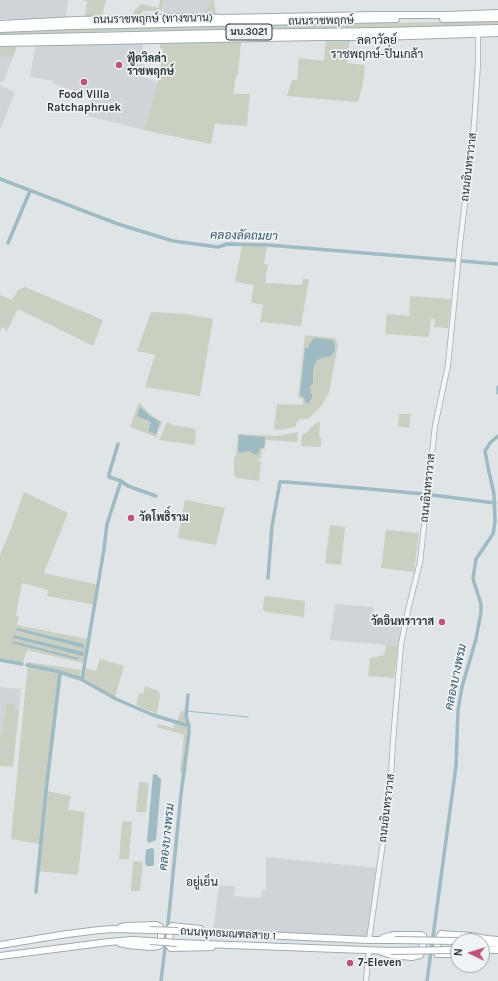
<!DOCTYPE html>
<html>
<head>
<meta charset="utf-8">
<style>
  body { margin:0 }
  #map { position:relative; width:498px; height:981px; overflow:hidden; background:#dfe4e7; font-family:Karla,sans-serif }
  canvas { display:block }
  .north { position:absolute; left:450px; top:933px; width:40px; height:40px; box-sizing:border-box; background:#eff3f5; border:1px solid #a0a7ab; border-radius:50%; rotate:274deg; font-size:11px; font-weight:700; line-height:16px; text-align:center; color:#2a353c }
  .north::after { content:''; display:block; margin:auto; width:14px; height:18px; background:#be537f; clip-path:polygon(50% 0,100% 100%,50% 72%,0 100%) }
</style>
</head>
<body>
<div id="map">
<canvas width="498" height="981"></canvas>
<div class="north">N</div>
</div>
<script>
const context = document.querySelector('canvas').getContext('2d');
context.lineJoin = 'round';
function fill(path, color) { context.fillStyle = color; context.fill(path, 'evenodd'); }
const poly = rows => new Path2D(rows.map(r => 'M' + r).join(''));
function trace(path, color, width, dash) { context.strokeStyle = color; context.lineWidth = width; context.lineCap = dash ? 'butt' : 'round'; context.setLineDash(dash || []); context.stroke(path); }
function label(font, color, halo, rows, align = 'center') {
  context.font = font + ' Karla,Sarabun,sans-serif'; context.lineWidth = 3.5; context.setLineDash([]); context.textBaseline = 'middle'; context.strokeStyle = halo; context.fillStyle = color; for (const [text, x, y, turn = 0] of rows) {
    context.save(); context.translate(x, y); context.rotate((+turn || 0) * Math.PI / 180); context.textAlign = isNaN(turn) ? turn : align; if (halo) context.strokeText(text, 0, 0); context.fillText(text, 0, 0); context.restore();
  }
}
const built = poly([
  [0,0,68,0,66,17,22,19,0,19],
  [164,0,214,0,216,14,163,15],
  [143,43,144,77,158,82,144,130,87,116,91,96,54,84,54,81,30,77,35,46],
  [0,45,17,45,13,57,3,82,0,82],
  [0,85,15,92,0,130],
  [335,604,374,607,372,619,402,622,398,646,330,640],
  [0,687,21,689,19,710,14,710,14,704,6,703,2,734,0,734],
  [266,857,378,868,366,938,213,931,219,885,235,886,234,896,262,898,262,890,266,890]
]);
const green = poly([
  [84,0,106,0,102,16,85,16,87,1,83,1],
  [160,0,164,0,162,11,143,11,140,16,133,15,134,11,141,4,159,8],
  [210,1,214,1,216,14,204,15,209,7],
  [498,21,498,25,474,26,124,31,0,35,0,31,86,28],
  [326,40,350,40,347,63,365,65,363,83,358,102,287,96,292,80,297,80,299,58,324,61],
  [241,42,238,75,236,75,233,94,250,94,247,126,215,124,211,144,144,130,158,82,163,49,160,48,160,43],
  [0,45,17,45,13,57,10,56,6,57,0,57],
  [242,245,267,247,264,264,268,265,265,283,302,285,303,279,309,279,301,326,260,322,263,305,253,303,251,302,254,285,235,282],
  [25,287,103,320,93,346,18,309,7,331,2,327,0,332,0,295,12,300,18,290],
  [410,296,451,299,448,328,434,327,435,319,431,319,429,337,385,334,387,314,409,316],
  [151,312,187,314,213,319,200,396,145,387,155,355,137,351],
  [305,335,335,338,338,345,329,392,322,405,308,419,301,419,299,420,297,422,295,427,280,430,274,429,277,404,303,405,303,399,298,398],
  [139,402,150,414,162,422,156,437,130,427],
  [399,414,411,414,409,428,398,426],
  [167,422,173,425,196,429,195,445,159,440],
  [318,422,320,422,319,436,321,437,321,447,301,446,302,435,303,434,308,432,311,427],
  [298,432,297,442,266,440,265,449,262,449,261,459,258,459,258,461,261,462,259,481,237,478,234,475,234,458,236,456,238,434,276,436],
  [24,492,68,513,44,573,99,585,96,605,47,596,48,590,22,583,16,616,19,617,17,625,87,639,83,663,27,650,23,663,0,658,0,555,10,531],
  [18,628,84,644,85,646,83,648,17,630],
  [15,635,84,652,14,638,13,641,78,658,78,660,12,642],
  [185,500,225,508,216,545,178,538],
  [330,525,345,527,341,565,325,563],
  [386,530,419,533,414,572,381,568],
  [266,596,305,601,304,617,265,612,263,609,264,598],
  [386,645,398,646,394,678,368,676,370,658,384,655],
  [100,659,124,666,115,697,83,678,85,668,96,671],
  [28,662,81,670,79,681,62,675,47,791,71,796,68,810,85,812,78,875,37,871,40,844,11,839],
  [145,686,159,691,160,697,157,714,136,705,139,693,143,694],
  [6,703,15,704,14,710,19,710,13,767,0,766,0,734,2,734],
  [181,711,187,712,190,728,186,773,180,773,184,735,157,727,158,724,173,728,175,723,177,722],
  [139,782,149,783,146,812,136,812],
  [122,821,132,822,129,859,119,859],
  [133,861,143,862,140,891,131,891]
]);
const water = poly([
  [315,338,333,340,335,346,335,350,333,354,331,356,321,358,318,360,315,364,313,370,313,384,311,385,309,389,311,390,310,393,312,394,312,398,308,403,306,403,304,398,300,395,305,348,308,348,309,347,309,345,313,339],
  [140,407,150,416,160,422,156,434,148,431,151,422,137,416],
  [239,435,265,437,264,448,260,448,259,450,259,452,256,455,249,451,240,453,238,451],
  [18,628,84,644,84,649,83,649,83,648,16,630],
  [14,635,84,652,83,656,14,638,13,641,79,658,78,660,12,643],
  [153,774,158,775,158,777,161,779,161,781,156,840,149,843,147,841],
  [151,848,154,849,154,865,152,866,146,866,145,861,146,850]
]);
const stream = poly([
  [186,711,248,717]
]);
const canal = poly([
  [0,179,118,224,173,241,218,247,227,244,268,245,498,264],
  [8,243,30,191],
  [498,387,498,393],
  [121,481,128,486,156,496],
  [268,578,272,526,280,482,287,482,370,489,424,494,495,503],
  [0,660,22,664],
  [27,665,56,671,79,678,116,699,153,715,189,726],
  [82,679,104,549,107,524,121,481,109,477,109,474,118,444],
  [36,892,46,791,60,672],
  [161,981,168,924,181,794,189,733,189,726,186,716,188,695],
  [427,981,456,766,458,710,462,687,476,639,481,612,481,604,473,579,474,572,476,559,493,534,495,522,494,494,488,467,485,451,490,443,498,436]
]);
const minor = poly([
  [369,940,390,793,393,741,401,644,408,610,420,562,435,426,448,365,460,244,474,126,478,63,478,34],
  [366,981,369,951]
]);
const major = poly([
  [443,19,498,18],
  [0,24,76,20,202,17,222,18,377,15,448,15,498,13],
  [0,29,72,26,396,19],
  [0,38,223,33,384,31,498,28],
  [0,43,318,37,381,37,498,33],
  [200,929,172,926,170,928,169,946,171,948,212,947],
  [178,931,369,940,395,940],
  [467,941,479,940],
  [120,943,128,945,151,947,158,946,160,945,161,942,161,929,159,926,156,925,127,926,121,927],
  [177,943,391,951],
  [482,943,498,944],
  [0,945,67,934,99,930,114,929,150,930],
  [482,950,498,950],
  [382,952,391,955,412,957,420,955,421,953,424,938,423,936,421,935,395,935,390,936,383,938],
  [458,954,437,954,436,950,440,936,441,934,471,936,487,939,498,940],
  [0,956,109,942,132,940,150,941]
]);
const majorBridge = poly([
  [150,930,178,931],
  [395,940,458,941],
  [150,941,177,943],
  [391,951,455,950]
]);
const markers = [
  [119,65,4,"#be537f"],
  [84,82,4,"#be537f"],
  [131,518,4,"#be537f"],
  [442,622,4,"#be537f"],
  [350,963,4,"#be537f"]
];
const shields = [
  [249,32,46]
];
const shieldNames = [
  ["นบ.3021",249,32]
];
const streetNames = [
  ["ถนนราชพฤกษ์ (ทางขนาน)",153,19,-1],
  ["ถนนราชพฤกษ์",321,21,-1],
  ["ถนนอินทราวาส",469,167,-83],
  ["ถนนอินทราวาส",428,488,-84],
  ["ถนนอินทราวาส",387,808,-83],
  ["ถนนพุทธมณฑลสาย 1",228,934,3]
];
const poiNames = [
  ["ฟู้ดวิลล่า",127,59],
  ["ราชพฤกษ์",127,72],
  ["Food Villa",84,95,"center"],
  ["Ratchaphruek",84,108,"center"],
  ["วัดโพธิ์ราม",139,518],
  ["วัดอินทราวาส",434,622,"right"],
  ["7-Eleven",358,963]
];
const neighbourhoodNames = [
  ["ลดาวัลย์",377,41],
  ["ราชพฤกษ์-ปิ่นเกล้า",377,55],
  ["อยู่เย็น",202,883]
];
const waterNames = [
  ["คลองลัดถมยา",244,236,1],
  ["คลองบางพรม",456,677,-78],
  ["คลองบางพรม",167,837,-84]
];
fill(built, '#ced4d8');
fill(green, '#c9d0c2');
fill(water, '#9ebac3');
trace(stream, '#9ebac3', 1);
trace(canal, '#9ebac3', 3.5);
trace(minor, '#a5acb0', 6);
trace(major, '#a0abb1', 8);
trace(minor, '#f2f4f6', 4.5);
trace(major, '#fff', 6);
trace(majorBridge, '#a0abb1', 8, []);
trace(majorBridge, '#fff', 6);
for (const [x, y, r, color] of markers) { const dot = new Path2D(); dot.arc(x, y, r, 0, 2 * Math.PI); context.fillStyle = color; context.fill(dot); trace(dot, '#eff3f5', 1.5); }
for (const [x, y, w] of shields) { const box = new Path2D(); box.roundRect(x - w / 2, y - 8, w, 16, 3); context.fillStyle = '#eff3f5'; context.fill(box); trace(box, '#2a353c', 1); }
label('bold 10px', '#2a353c', null, shieldNames);
label('11px', '#2a353c', '#eff3f5', streetNames);
label('bold 11px', '#2a353c', '#eff3f5', poiNames, 'left');
label('12px', '#1c262d', '#eff3f5', neighbourhoodNames);
label('italic 12px', '#395c6b', '#eff3f5', waterNames);
</script>
</body>
</html>
